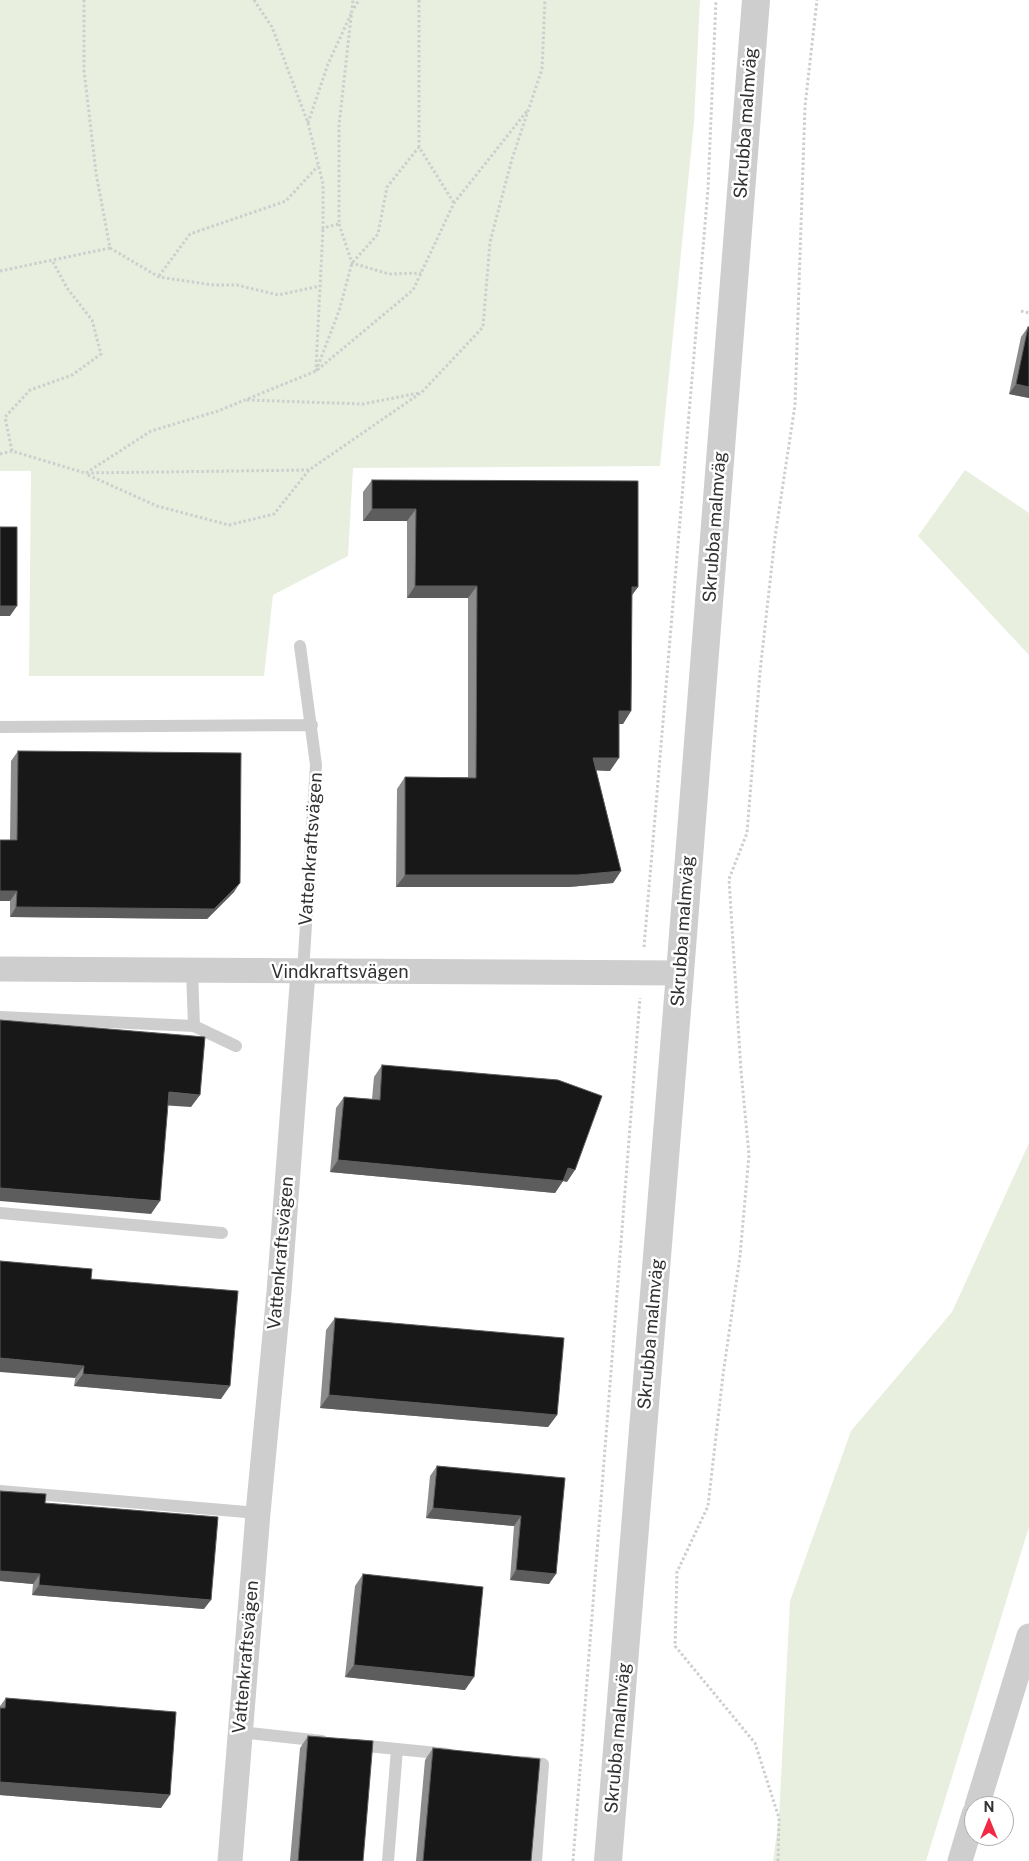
<!DOCTYPE html>
<html>
<head>
<meta charset="utf-8">
<style>
  body { margin:0 }
  #map { position:relative; width:1029px; height:1861px; overflow:hidden; background:#fff; font-family:"Public Sans",sans-serif }
  canvas { display:block }
  .north { position:absolute; left:964px; top:1796px; width:50px; height:50px; box-sizing:border-box; background:#fff; border:1px solid #adadad; border-radius:50%; rotate:0deg; font-size:14px; font-weight:700; line-height:20px; text-align:center; color:#313131 }
  .north::after { content:''; display:block; margin:auto; width:18px; height:22px; background:#f22945; clip-path:polygon(50% 0,100% 100%,50% 72%,0 100%) }
</style>
</head>
<body>
<div id="map">
<canvas width="1029" height="1861"></canvas>
<div class="north">N</div>
</div>
<script>
const context = document.querySelector('canvas').getContext('2d');
context.lineJoin = 'round';
function fill(path, color) { context.fillStyle = color; context.fill(path, 'evenodd'); }
const poly = rows => new Path2D(rows.map(r => 'M' + r).join(''));
function trace(path, color, width, dash) { context.strokeStyle = color; context.lineWidth = width; context.lineCap = dash ? 'butt' : 'round'; context.setLineDash(dash || []); context.stroke(path); }
function label(font, color, halo, rows, align = 'center') {
  context.font = font + ' "Public Sans",sans-serif'; context.lineWidth = 5; context.setLineDash([]); context.textBaseline = 'middle'; context.strokeStyle = halo; context.fillStyle = color; for (const [text, x, y, turn = 0] of rows) {
    context.save(); context.translate(x, y); context.rotate((+turn || 0) * Math.PI / 180); context.textAlign = isNaN(turn) ? turn : align; if (halo) context.strokeText(text, 0, 0); context.fillText(text, 0, 0); context.restore();
  }
}
const green = poly([
  [0,0,700,0,694,122,660,466,353,468,348,556,273,595,264,676,29,676,31,471,0,471],
  [965,470,1029,513,1029,655,918,536],
  [1029,1143,1029,1527,926,1861,773,1861,779,1818,790,1601,851,1431,952,1312]
]);
const path = poly([
  [254,0,272,27,308,123,323,184,323,228,339,224,339,125,353,0],
  [419,0,419,147,454,203],
  [354,8,359,0],
  [308,123,328,64,351,14],
  [339,224,352,263,389,274,421,273],
  [110,248,159,277,213,285,237,285,278,295,320,286],
  [0,271,110,248,96,173,84,70,84,0],
  [159,276,190,234,286,201,318,166],
  [1021,311,1029,313],
  [316,367,323,228],
  [316,371,339,311,352,263,378,234,387,187,419,147],
  [247,400,363,404,419,393],
  [12,451,5,417,30,390,72,375,101,354,92,320,67,288,53,262],
  [0,454,12,451,85,473,309,470,422,392,483,327,490,242,512,159,542,69,545,0],
  [86,473,151,431,218,411,316,371,413,290,454,203,527,111],
  [88,475,157,506,229,525,274,514,309,470],
  [644,947,708,189,716,0],
  [573,1861,640,998],
  [778,1861,779,1818,755,1743,675,1646,677,1572,708,1506,723,1375,740,1256,749,1155,741,1071,729,879,747,833,760,672,775,537,795,405,805,106,817,0]
]);
const service = poly([
  [300,646,316,765,303,972],
  [0,727,312,725],
  [0,1017,194,1026,192,971],
  [194,1026,236,1046],
  [0,1213,222,1233],
  [0,1491,258,1513],
  [240,1732,322,1741],
  [357,1745,397,1749],
  [524,1762,543,1764,536,1861],
  [388,1861,397,1749,447,1754]
]);
const minor = poly([
  [0,969,680,973],
  [977,1806,1029,1636],
  [230,1861,258,1513,279,1292,303,972],
  [960,1861,974,1814]
]);
const tertiary = poly([
  [608,1861,680,973,756,0]
]);
const wall = poly([
  [1028,327,1029,327,1029,398,1009,394,1021,337],
  [372,480,638,587,632,595,631,711,623,724,619,724,610,771,596,770,621,871,613,883,569,887,396,887,397,789,405,777,468,777,468,598,407,598,407,521,363,521,363,492],
  [18,751,234,892,207,919,10,917,10,901,0,901,10,840,11,761],
  [382,1065,567,1182,563,1181,555,1193,330,1172,336,1108,344,1097,372,1099,374,1077],
  [91,1279,221,1399,74,1386],
  [335,1318,557,1415,548,1427,320,1408,326,1330],
  [437,1466,565,1478,549,1584,510,1580,514,1526,426,1518,430,1476],
  [0,1491,45,1503,204,1609,32,1595,33,1584,0,1581],
  [363,1574,465,1690,345,1677,355,1586],
  [6,1698,161,1808,0,1795,0,1706],
  [308,1736,363,1861,290,1861,300,1748],
  [433,1748,531,1861,416,1861,425,1760]
]);
const shadedWall = poly([
  [1016,384,1029,387,1029,398,1009,394],
  [372,509,416,509,407,521,363,521],
  [415,586,477,586,468,598,407,598],
  [632,587,638,587,629,599],
  [0,606,17,606,10,616,0,616],
  [619,711,631,711,623,724,610,724],
  [593,758,619,758,610,771,585,770],
  [621,871,613,883,569,887,396,887,405,875],
  [240,883,234,892,207,919,10,917,16,907],
  [0,891,17,891,10,901,0,901],
  [169,1092,200,1095,191,1107,160,1105],
  [338,1160,568,1168,575,1170,567,1182,563,1181,555,1193,330,1172],
  [0,1188,160,1201,151,1214,0,1201],
  [0,1358,84,1366,75,1378,0,1372],
  [83,1374,230,1386,221,1399,74,1386],
  [329,1395,557,1415,548,1427,320,1408],
  [433,1508,521,1516,514,1526,426,1518],
  [516,1570,556,1574,549,1584,510,1580],
  [0,1571,40,1574,33,1584,0,1581],
  [39,1585,211,1600,204,1609,32,1595],
  [354,1665,474,1677,465,1690,345,1677],
  [0,1782,170,1795,161,1808,0,1795]
]);
const building = poly([
  [1028,327,1029,327,1029,387,1016,384,1028,327],
  [372,480,638,481,638,587,632,587,631,711,619,711,619,758,593,758,621,871,578,875,405,875,405,777,476,778,477,586,415,586,416,509,372,509,372,480],
  [0,527,17,527,17,606,0,606,0,527],
  [18,751,241,753,240,883,214,909,16,907,17,891,0,891,0,840,17,840,18,751],
  [0,1020,205,1037,200,1095,169,1092,160,1201,0,1188,0,1020],
  [382,1065,558,1080,602,1096,575,1170,568,1168,563,1181,338,1160,344,1097,380,1100,382,1065],
  [0,1261,92,1269,91,1279,238,1291,230,1386,83,1374,84,1366,0,1358,0,1261],
  [335,1318,564,1338,557,1415,329,1395,335,1318],
  [437,1466,565,1478,556,1574,516,1570,521,1516,433,1508,437,1466],
  [0,1491,46,1494,45,1503,218,1517,211,1600,39,1585,40,1574,0,1571,0,1491],
  [363,1574,483,1587,474,1677,354,1665,363,1574],
  [6,1698,176,1712,170,1795,0,1782,0,1708,5,1708,6,1698],
  [308,1736,373,1741,363,1861,298,1861,308,1736],
  [433,1748,540,1759,531,1861,423,1861,433,1748]
]);
const streetNames = [
  ["Skrubba malmväg",746,123,-86],
  ["Skrubba malmväg",715,527,-86],
  ["Vattenkraftsvägen",311,849,-86],
  ["Skrubba malmväg",683,931,-86],
  ["Vindkraftsvägen",340,972],
  ["Vattenkraftsvägen",281,1253,-85],
  ["Skrubba malmväg",651,1334,-85],
  ["Vattenkraftsvägen",246,1657,-85],
  ["Skrubba malmväg",618,1738,-85]
];
fill(green, '#e8efdf');
trace(path, '#cecece', 3, [2.5, 2.5]);
trace(service, '#cecece', 12);
trace(minor, '#cecece', 25);
trace(tertiary, '#cecece', 28);
fill(wall, '#8c8c8c');
fill(shadedWall, '#5d5d5d');
fill(building, '#181818');
trace(building, '#5d5d5d', 1);
label('18px', '#313131', '#fff', streetNames);
</script>
</body>
</html>
